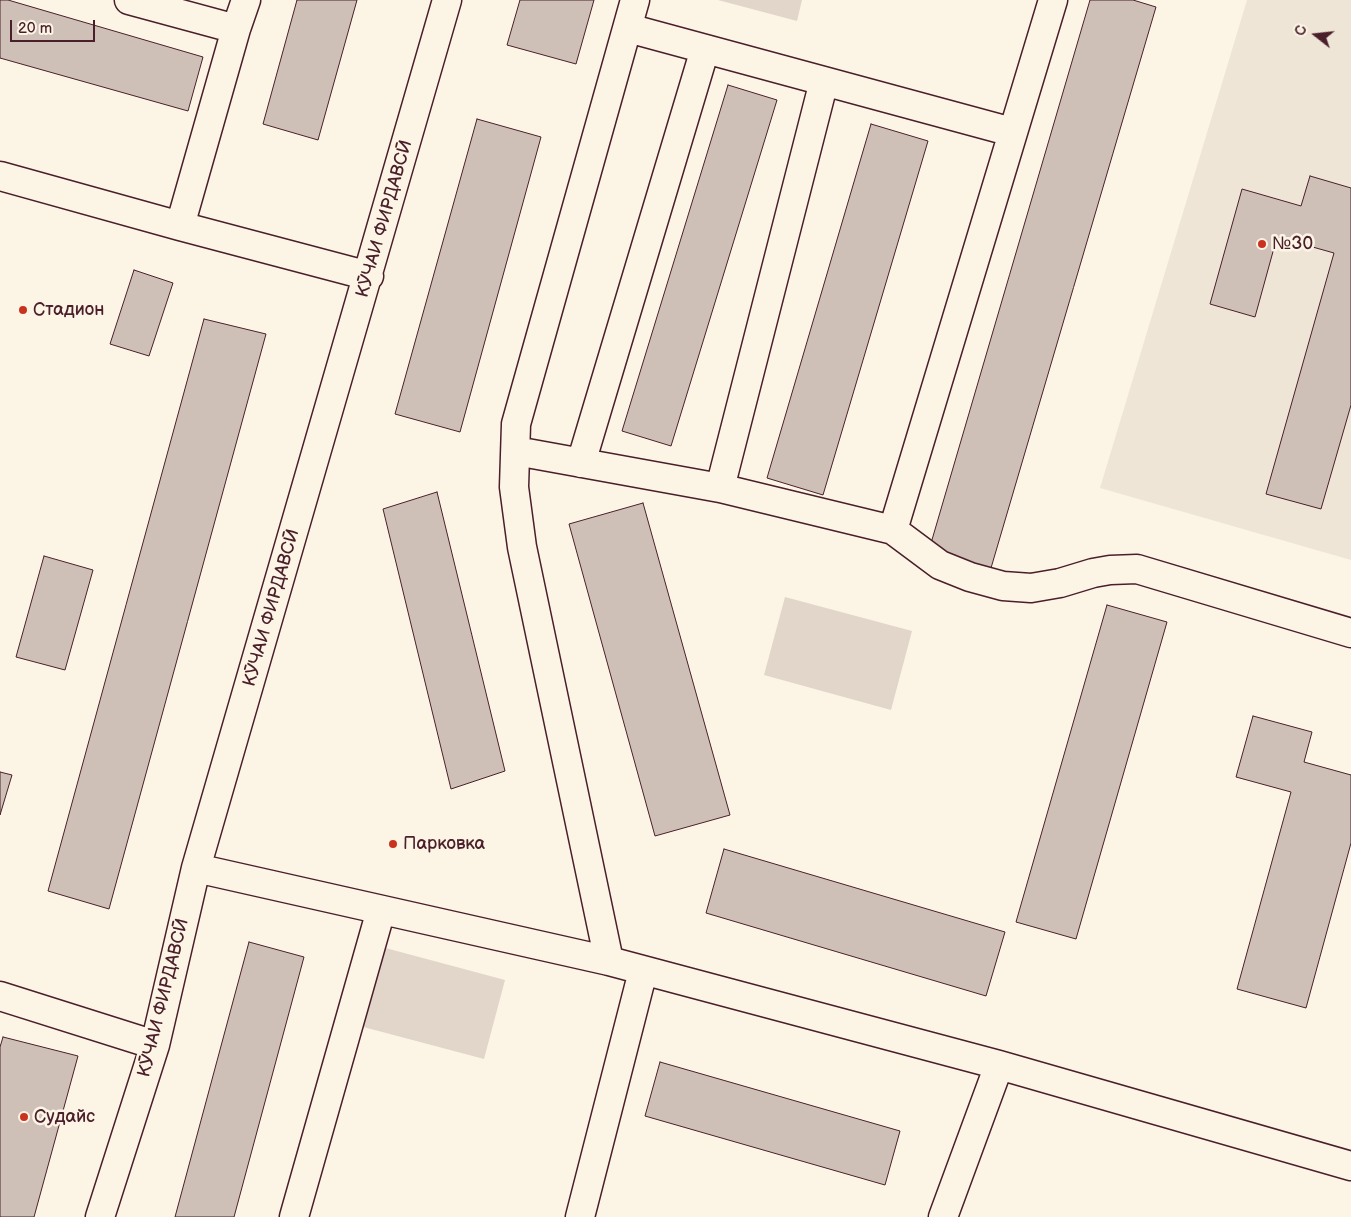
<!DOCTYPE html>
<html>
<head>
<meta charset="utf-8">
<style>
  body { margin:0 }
  #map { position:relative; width:1351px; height:1217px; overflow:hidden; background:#fcf5e5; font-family:"Balsamiq Sans",sans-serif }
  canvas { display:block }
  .north { position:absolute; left:1291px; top:10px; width:50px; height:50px; -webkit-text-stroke:4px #fcf5e5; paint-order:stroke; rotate:286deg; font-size:14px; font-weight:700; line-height:20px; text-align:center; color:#4a1f2b }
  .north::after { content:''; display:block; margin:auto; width:18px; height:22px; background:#4a1f2b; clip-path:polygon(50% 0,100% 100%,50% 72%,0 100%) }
  .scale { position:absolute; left:10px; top:20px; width:85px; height:22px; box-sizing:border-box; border:2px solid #4a1f2b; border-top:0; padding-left:6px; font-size:15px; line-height:18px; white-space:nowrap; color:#4a1f2b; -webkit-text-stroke:4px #fcf5e5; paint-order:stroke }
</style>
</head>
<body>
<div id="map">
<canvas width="1351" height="1217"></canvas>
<div class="north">С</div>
<div class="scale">20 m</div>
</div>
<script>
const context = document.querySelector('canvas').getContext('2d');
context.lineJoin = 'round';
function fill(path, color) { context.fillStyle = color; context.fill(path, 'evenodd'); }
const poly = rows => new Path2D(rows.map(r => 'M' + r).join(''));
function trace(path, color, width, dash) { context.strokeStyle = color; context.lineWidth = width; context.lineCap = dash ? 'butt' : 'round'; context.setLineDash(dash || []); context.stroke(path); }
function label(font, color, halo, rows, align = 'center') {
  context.font = font + ' "Balsamiq Sans",sans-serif'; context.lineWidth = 5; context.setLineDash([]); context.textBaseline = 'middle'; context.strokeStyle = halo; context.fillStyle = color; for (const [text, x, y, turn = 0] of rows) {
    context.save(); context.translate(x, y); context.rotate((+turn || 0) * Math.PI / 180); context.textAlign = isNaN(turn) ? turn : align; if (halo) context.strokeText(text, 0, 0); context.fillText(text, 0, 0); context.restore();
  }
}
const built = poly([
  [1247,0,1351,0,1351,560,1100,488]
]);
const green = poly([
  [718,0,802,0,797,21],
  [785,597,912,631,891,710,764,675],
  [378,946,505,980,484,1059,356,1025]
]);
const building = poly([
  [0,0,8,0,203,57,188,111,0,58,0,0],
  [297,0,357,0,318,140,263,124,297,0],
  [520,0,594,0,576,64,507,45,520,0],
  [1090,0,1133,0,1156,7,991,568,929,550,1090,0],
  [728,85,777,100,671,446,622,431,728,85],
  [477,119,541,137,460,432,395,414,477,119],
  [871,124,928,141,823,495,767,478,871,124],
  [1310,176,1351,188,1351,405,1321,509,1266,494,1334,253,1277,237,1255,317,1210,304,1242,189,1301,206,1310,176],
  [134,270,173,283,149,356,110,344,134,270],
  [204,319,266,334,109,909,48,891,204,319],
  [437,492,505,771,451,789,383,509,437,492],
  [643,503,730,815,655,836,569,524,643,503],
  [44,556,93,570,65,670,16,657,44,556],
  [1107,605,1167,622,1076,939,1016,922,1107,605],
  [1253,716,1312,732,1304,762,1351,775,1351,843,1306,1008,1237,989,1291,792,1236,777,1253,716],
  [0,772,12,775,0,815,0,772],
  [724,849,1005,932,986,996,706,913,724,849],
  [249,942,304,957,234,1217,175,1217,249,942],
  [3,1037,78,1056,34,1217,0,1217,0,1047,3,1037],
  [660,1062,900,1131,885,1185,645,1116,660,1062]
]);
const minor = poly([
  [129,0,236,29,180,226],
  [628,28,1012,132],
  [236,29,246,0],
  [0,176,180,226,369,276],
  [516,451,720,488,893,530,940,565,970,577,1003,586,1031,588,1060,583,1093,573,1110,570,1137,569,1351,633],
  [581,463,705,49],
  [720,488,824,81],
  [893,530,1053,0],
  [196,868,609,961,999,1065,1351,1166],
  [609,961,522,547,514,487,516,424,635,0],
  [0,996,155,1045],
  [100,1217,155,1045,196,868,447,0],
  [294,1217,381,910],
  [580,1217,643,971],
  [943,1217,999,1065]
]);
const markers = [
  [1262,244,5,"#c8321e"],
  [23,310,5,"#c8321e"],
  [393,844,5,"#c8321e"],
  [24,1117,5,"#c8321e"]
];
const streetNames = [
  ["КӮЧАИ ФИРДАВСӢ",385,219,-74],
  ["КӮЧАИ ФИРДАВСӢ",272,608,-74],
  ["КӮЧАИ ФИРДАВСӢ",164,998,-76]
];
const poiNames = [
  ["№30",1272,244],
  ["Стадион",33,310],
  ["Парковка",403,844],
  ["Судайс",34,1117]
];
fill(built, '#eee5d7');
fill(green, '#e2d5ca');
fill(building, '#cfc0b7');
trace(building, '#4a1f2b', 1);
trace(minor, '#4a1f2b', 31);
trace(minor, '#fcf5e5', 28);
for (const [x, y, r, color] of markers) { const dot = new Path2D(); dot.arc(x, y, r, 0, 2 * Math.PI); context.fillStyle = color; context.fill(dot); trace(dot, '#fcf5e5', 2); }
label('18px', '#4a1f2b', '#fcf5e5', streetNames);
label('18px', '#4a1f2b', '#fcf5e5', poiNames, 'left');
</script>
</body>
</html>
